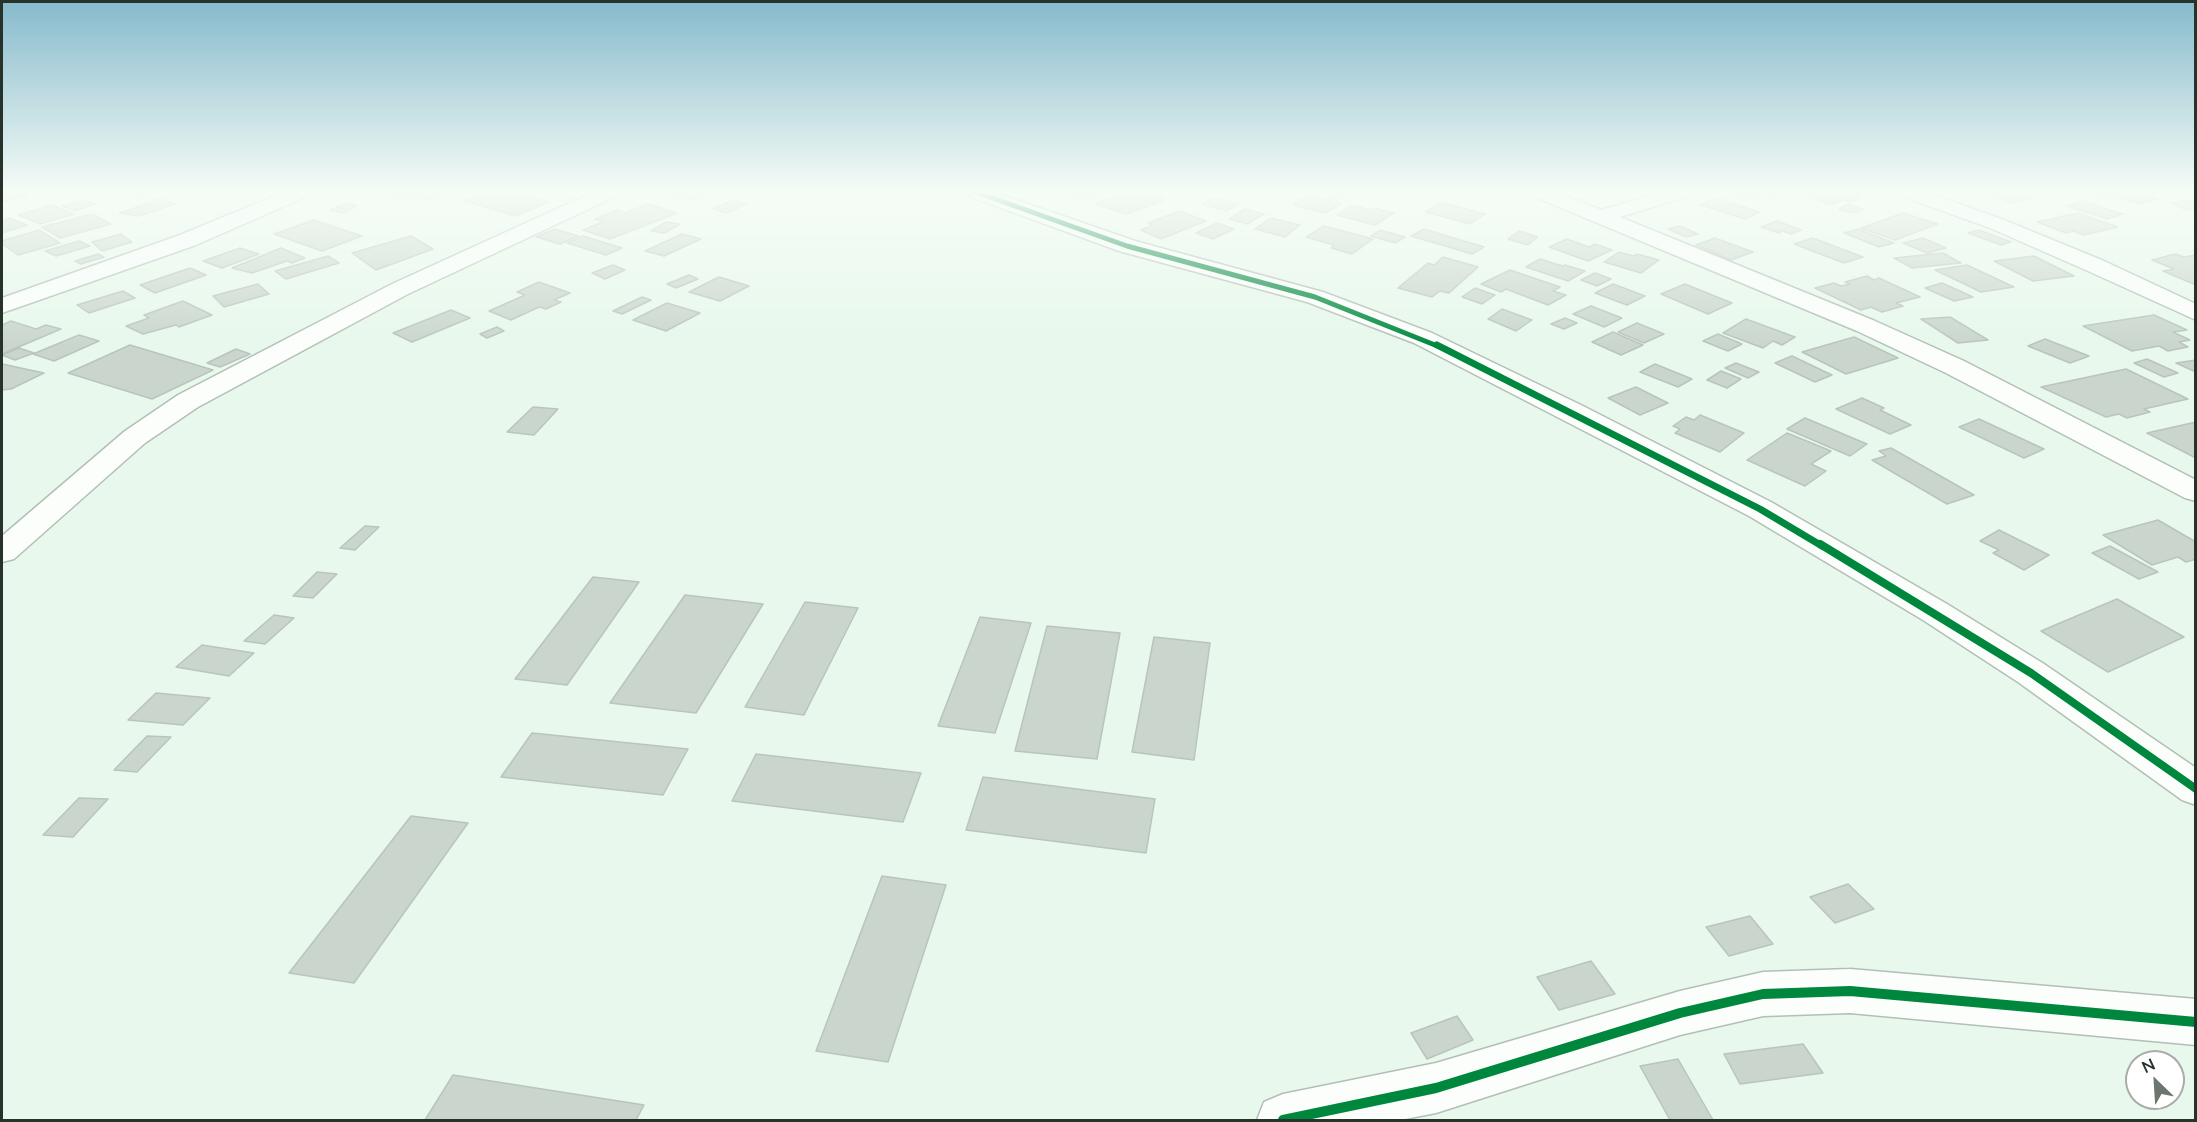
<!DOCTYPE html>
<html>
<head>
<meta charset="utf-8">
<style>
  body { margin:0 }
  #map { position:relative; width:2197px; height:1122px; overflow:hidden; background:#e8f8ec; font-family:Lato,sans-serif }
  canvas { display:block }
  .frame { position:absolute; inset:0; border:3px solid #27322a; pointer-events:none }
  .north { position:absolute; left:2125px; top:1050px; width:60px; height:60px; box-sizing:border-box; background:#fff; border:2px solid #a9adaa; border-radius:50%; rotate:335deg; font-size:16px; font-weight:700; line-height:24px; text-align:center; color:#27322a }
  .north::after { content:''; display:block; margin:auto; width:21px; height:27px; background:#6b776e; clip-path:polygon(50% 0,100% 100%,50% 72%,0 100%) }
</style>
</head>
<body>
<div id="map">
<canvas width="2197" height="1122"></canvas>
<div class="frame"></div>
<div class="north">N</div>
</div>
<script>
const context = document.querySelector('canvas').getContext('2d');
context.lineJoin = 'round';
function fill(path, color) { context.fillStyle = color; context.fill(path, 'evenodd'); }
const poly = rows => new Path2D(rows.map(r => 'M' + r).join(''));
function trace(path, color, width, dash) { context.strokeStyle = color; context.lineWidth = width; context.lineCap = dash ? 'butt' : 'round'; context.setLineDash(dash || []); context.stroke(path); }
const building = poly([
  [2,190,19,190,30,194,2,202,2,190],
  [123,190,158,190,137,196,123,190],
  [382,190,422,190,401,197,382,190],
  [426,190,454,190,427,200,411,195,426,190],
  [494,190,507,190,550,202,515,216,465,201,494,190],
  [656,190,717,190,692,200,656,190],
  [1054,190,1109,190,1081,199,1054,190],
  [1128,190,1141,190,1164,197,1159,199,1163,201,1126,214,1095,204,1128,190],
  [1225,190,1259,190,1249,196,1225,190],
  [1339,190,1349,192,1337,200,1327,197,1339,190],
  [1737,190,1774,190,1783,192,1772,197,1762,193,1747,199,1729,193,1737,190],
  [1819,190,1853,190,1864,193,1855,196,1861,198,1850,202,1844,200,1831,205,1805,195,1819,190],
  [1977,190,2007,190,2032,198,2013,203,1977,190],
  [2083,190,2120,190,2133,194,2114,199,2083,190],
  [2131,190,2168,190,2150,195,2131,190],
  [2141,194,2158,199,2139,204,2122,198,2141,194],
  [1309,195,1341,204,1325,213,1293,205,1309,195],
  [1214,198,1239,204,1227,211,1202,204,1214,198],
  [1715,198,1760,212,1745,219,1700,205,1715,198],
  [160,199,175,204,139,216,119,213,160,199],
  [82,200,95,204,75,211,62,206,82,200],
  [733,200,747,204,727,213,713,209,733,200],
  [2187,200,2196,203,2196,208,2188,210,2170,203,2187,200],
  [2082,201,2116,212,2123,214,2107,219,2066,206,2082,201],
  [1440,202,1485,214,1470,224,1425,212,1440,202],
  [347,203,357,205,344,213,330,210,347,203],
  [648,204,677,213,610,239,583,230,603,222,595,219,618,210,625,213,648,204],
  [1848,204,1863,209,1853,213,1839,209,1848,204],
  [51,205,74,214,40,224,18,215,51,205],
  [1352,205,1370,210,1374,208,1394,213,1375,225,1337,215,1352,205],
  [1245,209,1264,214,1247,224,1229,219,1245,209],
  [1179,211,1206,221,1161,239,1141,230,1153,225,1148,223,1179,211],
  [1903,213,1938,224,1895,240,1861,228,1903,213],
  [2078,213,2118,227,2084,235,2073,231,2066,233,2037,222,2078,213],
  [92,214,111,224,60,238,42,227,92,214],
  [9,218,27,225,2,233,2,221,9,218],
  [1271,218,1300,225,1285,237,1255,229,1271,218],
  [314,220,362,236,322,251,274,234,314,220],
  [1777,221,1801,230,1791,234,1783,231,1779,233,1761,227,1777,221],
  [666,222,680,224,664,233,651,231,666,222],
  [1217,223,1234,229,1213,239,1196,233,1217,223],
  [1324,226,1373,239,1352,254,1331,248,1334,245,1306,237,1324,226],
  [1680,226,1698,234,1686,237,1668,229,1680,226],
  [555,229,578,236,560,244,536,237,555,229],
  [1424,229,1484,247,1472,254,1411,236,1424,229],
  [1858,229,1894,243,1879,247,1844,233,1858,229],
  [39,230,60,243,18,255,2,244,2,241,39,230],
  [1380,230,1405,237,1395,243,1371,236,1380,230],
  [1979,230,2011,242,2001,245,1968,233,1979,230],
  [1519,231,1538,237,1528,245,1508,239,1519,231],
  [121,234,132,242,102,251,92,242,121,234],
  [682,234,701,239,664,256,645,251,682,234],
  [411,236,433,249,376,270,352,253,411,236],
  [583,236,622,248,606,255,567,243,583,236],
  [1715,238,1753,252,1731,260,1696,245,1715,238],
  [1813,238,1863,257,1844,263,1794,244,1813,238],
  [1923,238,1946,248,1927,253,1903,243,1923,238],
  [1567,239,1589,247,1595,244,1612,250,1588,261,1549,247,1567,239],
  [79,241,90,246,56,256,45,251,79,241],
  [240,248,259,254,222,268,203,261,240,248],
  [281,248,305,258,292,263,287,261,252,273,232,268,281,248],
  [1619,252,1633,256,1637,254,1659,260,1641,273,1604,262,1619,252],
  [1943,253,1961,263,1912,268,1894,258,1943,253],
  [98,254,104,257,81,264,75,261,98,254],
  [2175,254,2184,257,2196,255,2196,285,2163,271,2174,269,2152,260,2175,254],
  [328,256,339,263,286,279,275,271,328,256],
  [2034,256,2074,276,2033,281,1994,261,2034,256],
  [1443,257,1478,267,1449,293,1440,291,1432,297,1398,288,1428,263,1434,265,1443,257],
  [1540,259,1562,266,1565,265,1585,271,1568,281,1526,267,1540,259],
  [613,265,625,270,605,279,592,273,613,265],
  [1967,265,2014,287,1981,292,1935,270,1967,265],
  [190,268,206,275,155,293,140,285,190,268],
  [1510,270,1560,287,1553,291,1566,295,1548,305,1506,289,1501,292,1481,284,1510,270],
  [1595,273,1611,279,1597,286,1581,280,1595,273],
  [689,275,698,279,676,288,667,284,689,275],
  [1867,276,1874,280,1879,278,1920,297,1896,303,1903,306,1882,312,1871,307,1861,310,1815,288,1834,283,1841,286,1850,284,1845,282,1867,276],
  [719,277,749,286,720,301,689,292,719,277],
  [539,282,570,293,554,300,561,302,546,309,539,307,511,320,489,311,525,295,517,292,539,282],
  [1942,283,1973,297,1954,301,1925,288,1942,283],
  [258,284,269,294,224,307,213,296,258,284],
  [1613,284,1645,296,1627,305,1595,293,1613,284],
  [1685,284,1732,303,1708,314,1661,294,1685,284],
  [1475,288,1495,295,1482,304,1462,297,1475,288],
  [123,291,135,298,89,313,77,305,123,291],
  [642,297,651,300,622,314,613,311,642,297],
  [183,301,212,315,179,327,176,325,143,334,126,326,149,318,144,315,183,301],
  [667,303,700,313,666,331,633,320,667,303],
  [1591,306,1622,318,1604,327,1573,314,1591,306],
  [1502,309,1532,320,1516,331,1488,319,1502,309],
  [451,310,470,318,412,342,393,333,451,310],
  [2154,315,2187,330,2173,332,2190,340,2179,342,2188,347,2168,351,2159,346,2132,351,2083,326,2154,315],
  [1950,317,1988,340,1958,343,1921,319,1950,317],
  [1565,318,1577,323,1564,329,1551,324,1565,318],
  [1746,319,1795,337,1782,345,1773,341,1763,348,1723,333,1746,319],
  [11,321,36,329,46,325,61,329,2,354,2,325,11,321],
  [1637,323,1664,334,1644,343,1618,332,1637,323],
  [497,327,504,331,487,338,480,334,497,327],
  [1613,332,1643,345,1621,355,1592,342,1613,332],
  [1718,334,1742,344,1728,351,1703,341,1718,334],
  [79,335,99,341,54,361,33,354,79,335],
  [1854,337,1898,358,1846,374,1802,352,1854,337],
  [2045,339,2089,356,2070,363,2028,346,2045,339],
  [130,345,213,370,152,399,68,373,130,345],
  [19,348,34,353,15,360,2,355,19,348],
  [236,349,250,354,220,367,207,363,236,349],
  [1792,356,1832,375,1815,382,1775,363,1792,356],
  [2147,359,2178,373,2164,377,2134,363,2147,359],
  [2196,360,2196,372,2176,363,2196,360],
  [1736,363,1759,372,1748,378,1725,368,1736,363],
  [2,364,44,373,11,389,2,390,2,364],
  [1655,364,1692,379,1678,387,1640,372,1655,364],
  [2126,369,2188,399,2144,409,2150,412,2127,418,2119,414,2106,417,2041,387,2126,369],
  [1721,371,1741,379,1727,388,1707,380,1721,371],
  [1636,387,1668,403,1640,415,1608,398,1636,387],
  [1862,398,1884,408,1880,410,1911,425,1890,434,1836,409,1862,398],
  [533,407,558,409,534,435,507,432,533,407],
  [1700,415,1744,433,1720,452,1675,433,1680,429,1673,426,1686,417,1694,420,1700,415],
  [1805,418,1867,444,1850,456,1787,429,1805,418],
  [1979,419,2044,449,2024,458,1959,427,1979,419],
  [2196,422,2196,458,2147,433,2196,422],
  [1787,433,1831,451,1811,464,1826,471,1805,486,1747,460,1787,433],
  [1891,448,1974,495,1947,504,1872,460,1886,456,1879,451,1891,448],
  [2158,520,2196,542,2196,559,2186,562,2178,557,2152,565,2103,535,2158,520],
  [365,526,379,527,355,550,340,548,365,526],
  [1999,530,2049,555,2024,570,1993,553,1999,550,1980,541,1999,530],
  [2110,546,2158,572,2139,579,2092,553,2110,546],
  [317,572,337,574,313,598,293,596,317,572],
  [593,577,639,582,567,685,515,679,593,577],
  [685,595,763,604,696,713,610,703,685,595],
  [2117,599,2184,637,2108,672,2041,631,2117,599],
  [805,602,858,608,804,715,745,707,805,602],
  [274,615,294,618,265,644,244,641,274,615],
  [980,617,1031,623,995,733,938,726,980,617],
  [1047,626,1120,633,1097,759,1015,751,1047,626],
  [1154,637,1210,643,1194,760,1132,752,1154,637],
  [202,645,254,653,229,676,176,667,202,645],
  [156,693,210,698,183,725,128,720,156,693],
  [532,733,688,749,663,795,501,777,532,733],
  [147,736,171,737,137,772,114,770,147,736],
  [756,754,921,773,903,822,732,801,756,754],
  [983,777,1155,799,1146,853,966,830,983,777],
  [79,798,108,799,73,837,43,835,79,798],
  [411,816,468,823,354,983,289,973,411,816],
  [882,876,946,885,888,1062,816,1051,882,876],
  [1848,884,1874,909,1835,923,1810,897,1848,884],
  [1750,916,1773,944,1729,956,1706,927,1750,916],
  [1591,961,1615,994,1559,1010,1537,977,1591,961],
  [1457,1016,1473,1040,1427,1059,1411,1033,1457,1016],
  [1803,1044,1823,1073,1740,1084,1724,1054,1803,1044],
  [1678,1059,1713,1120,1670,1120,1640,1066,1678,1059],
  [453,1075,644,1105,636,1120,425,1120,453,1075]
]);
const minor = poly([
  [289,190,315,190,312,194,196,245,2,313,2,298,180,235,289,190],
  [598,190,624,190,621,194,408,294,198,407,145,443,14,559,2,562,2,536,125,431,178,395,392,284,598,190],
  [960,190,988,190,1135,241,1323,292,1432,333,1583,406,1771,502,1947,604,2044,664,2196,768,2196,805,2182,800,2018,682,1923,620,1749,516,1414,343,1307,302,1119,251,963,194,960,190],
  [1525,190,1552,190,1601,210,1669,190,1699,190,1696,194,1620,217,1875,321,1964,361,2196,480,2196,501,2185,498,1946,373,1857,331,1528,194,1525,190],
  [1893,190,1921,190,2004,220,2104,261,2196,304,2196,320,2088,271,1990,228,1896,194,1893,190],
  [1850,969,2196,999,2196,1045,1850,1013,1763,1016,1680,1035,1436,1113,1400,1120,1257,1120,1264,1102,1283,1094,1436,1063,1680,991,1763,972,1850,969]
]);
const cyclewayFar3 = poly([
  [970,190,1127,246,1315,297,1440,347]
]);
const cyclewayFar2 = poly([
  [1437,345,1760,509,1822,546]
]);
const cyclewayFar1 = poly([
  [1820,544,2031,673,2196,789]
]);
const cycleway = poly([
  [1283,1120,1436,1088,1680,1013,1763,994,1850,991,2196,1022]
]);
fill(building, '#cad6cd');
trace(building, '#b9c5bc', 1.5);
trace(minor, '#b2bfb6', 3);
fill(minor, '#fcfefc');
trace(cyclewayFar3, '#00873e', 5);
trace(cyclewayFar2, '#00873e', 7);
trace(cyclewayFar1, '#00873e', 8);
trace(cycleway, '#00873e', 10);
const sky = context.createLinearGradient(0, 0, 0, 347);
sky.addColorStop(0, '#86bacc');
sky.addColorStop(0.55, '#f5fcf6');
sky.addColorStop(1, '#f5fcf600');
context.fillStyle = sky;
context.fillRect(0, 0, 2197, 347);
</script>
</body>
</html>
